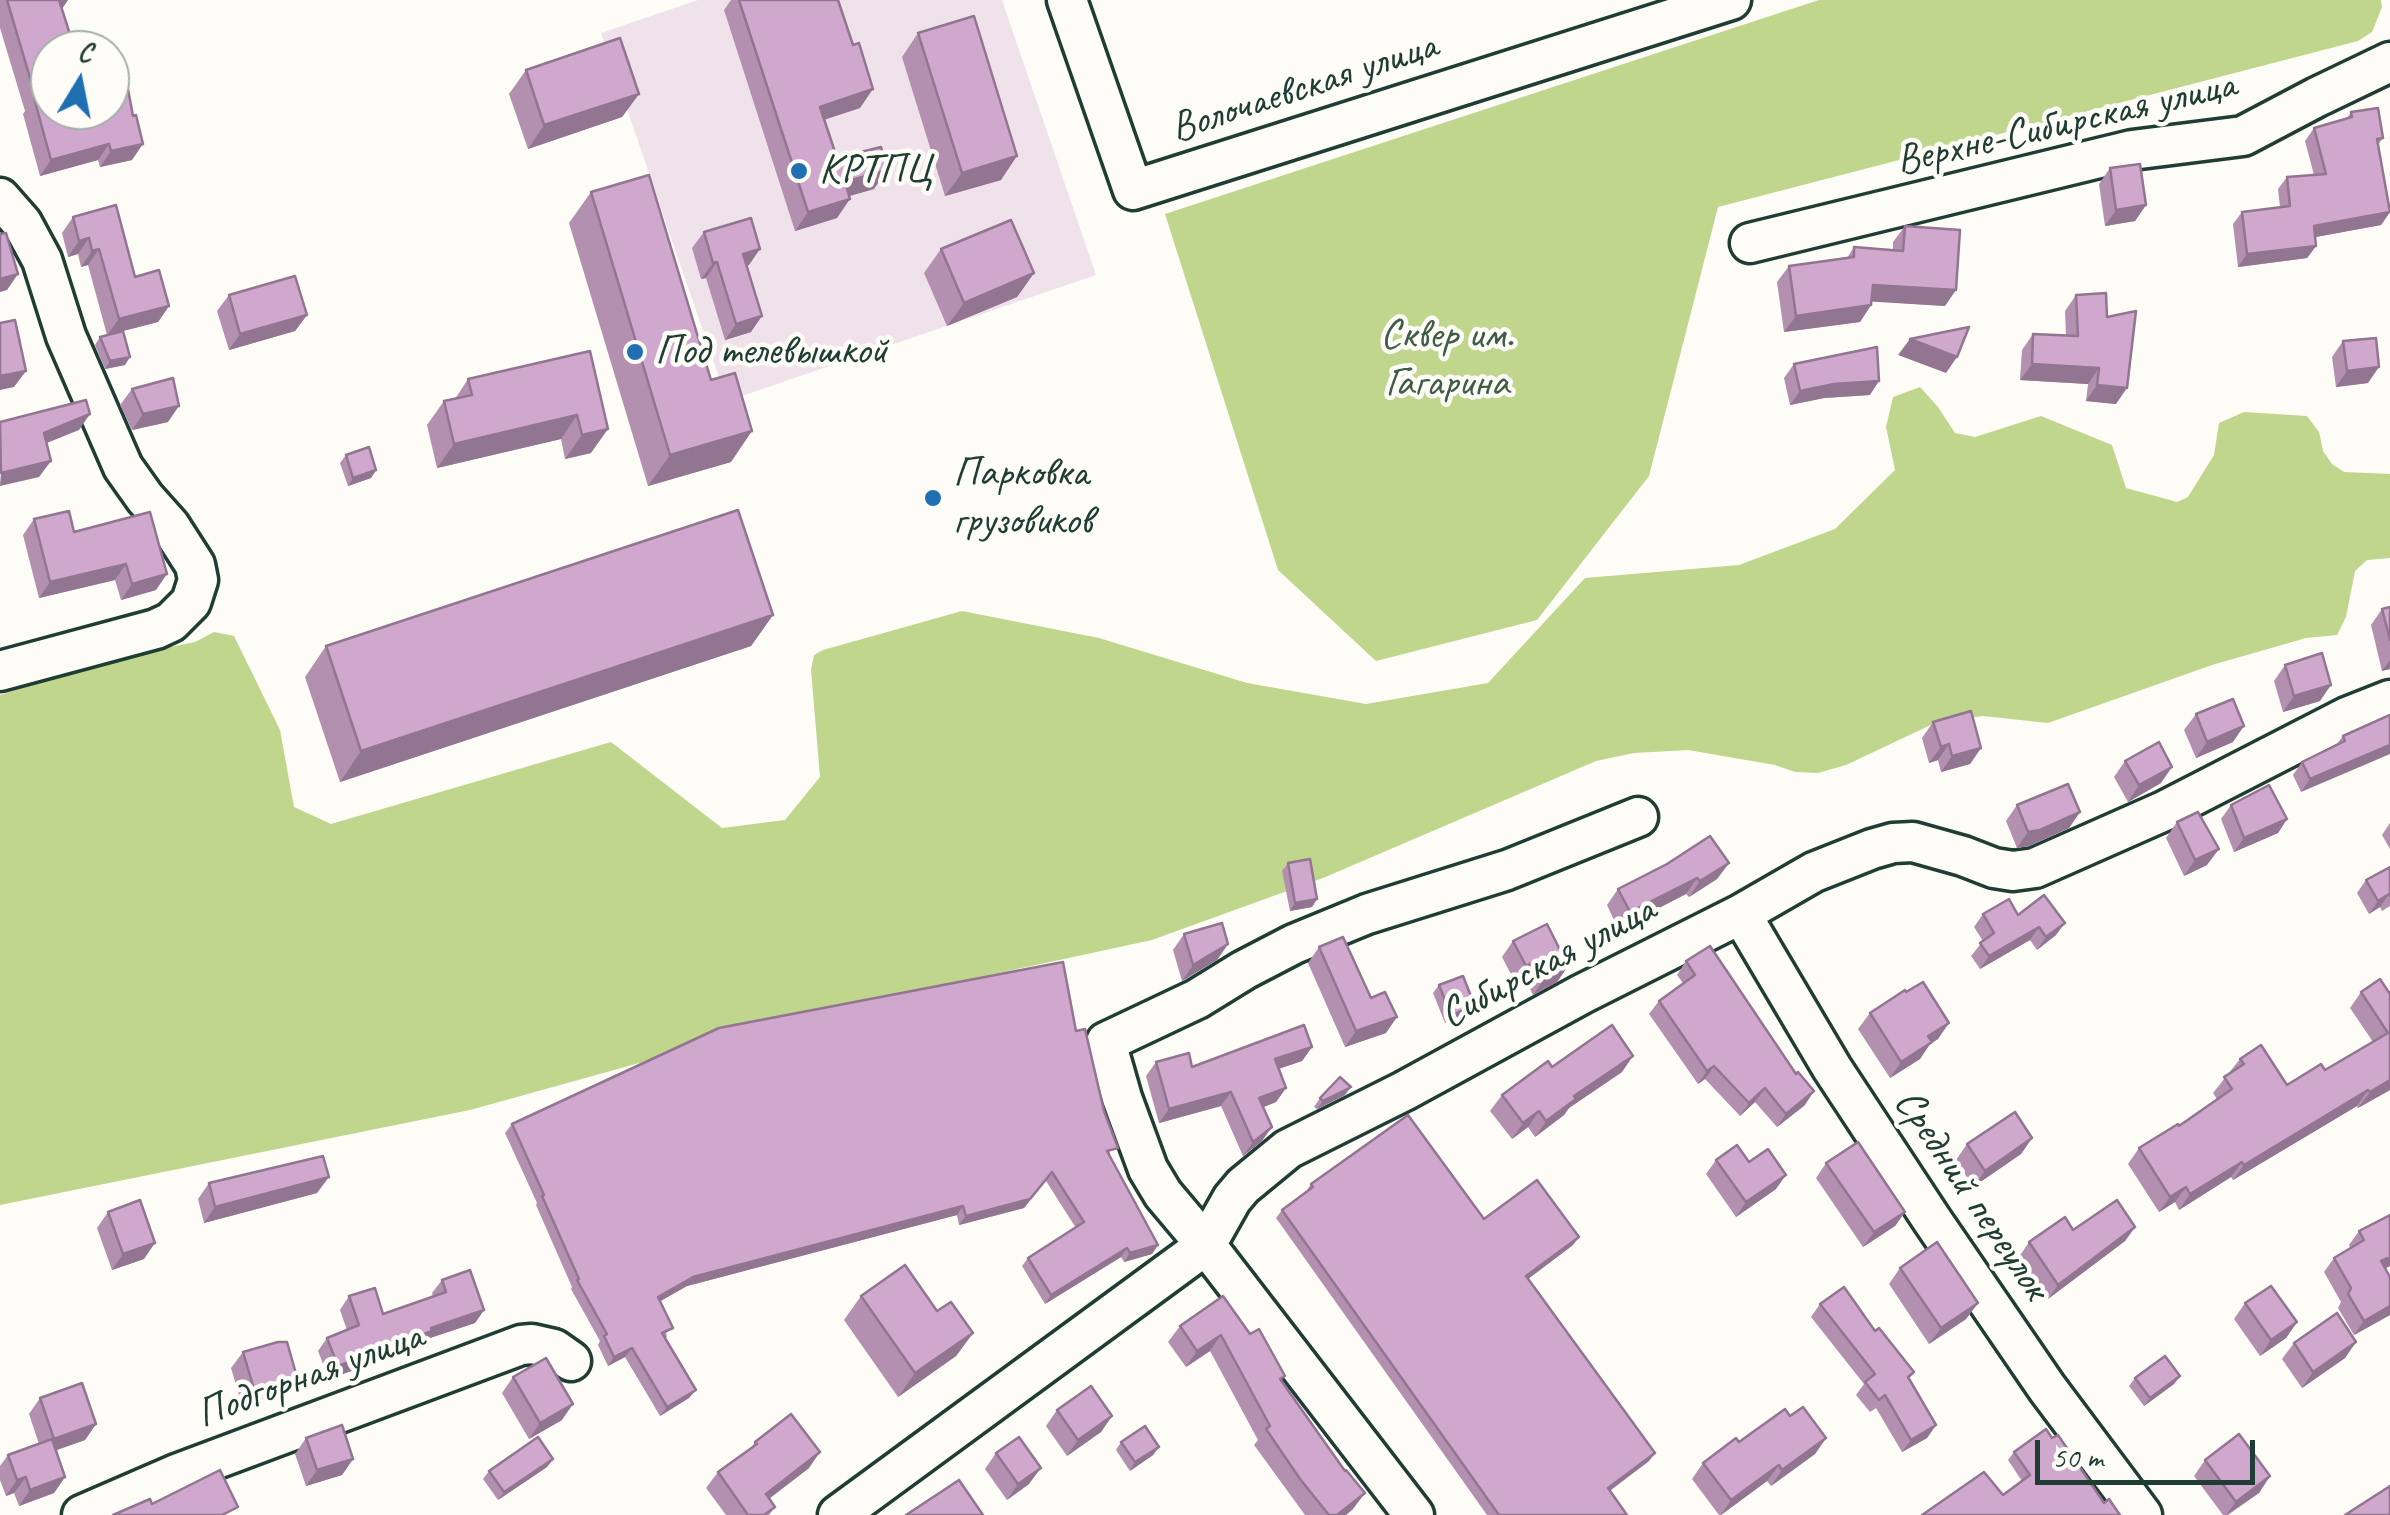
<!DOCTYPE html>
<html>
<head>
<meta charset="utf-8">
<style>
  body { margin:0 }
  #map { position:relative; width:2390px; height:1515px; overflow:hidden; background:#fdfcf7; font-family:Caveat,sans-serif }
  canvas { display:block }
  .north { position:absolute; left:30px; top:30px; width:100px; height:100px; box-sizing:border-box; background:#fdfcf7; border:2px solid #a4b0a9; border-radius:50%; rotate:10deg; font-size:28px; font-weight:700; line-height:40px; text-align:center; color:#1f3d34 }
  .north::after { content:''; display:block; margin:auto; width:35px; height:45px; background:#1f6fb2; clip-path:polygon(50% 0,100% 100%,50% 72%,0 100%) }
  .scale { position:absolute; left:2035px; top:1440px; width:220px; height:45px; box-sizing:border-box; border:5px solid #1f3d34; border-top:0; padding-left:12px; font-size:30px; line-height:35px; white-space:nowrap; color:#1f3d34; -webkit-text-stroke:8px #fdfcf7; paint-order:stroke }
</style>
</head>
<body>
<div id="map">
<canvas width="2390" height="1515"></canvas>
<div class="north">С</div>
<div class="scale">50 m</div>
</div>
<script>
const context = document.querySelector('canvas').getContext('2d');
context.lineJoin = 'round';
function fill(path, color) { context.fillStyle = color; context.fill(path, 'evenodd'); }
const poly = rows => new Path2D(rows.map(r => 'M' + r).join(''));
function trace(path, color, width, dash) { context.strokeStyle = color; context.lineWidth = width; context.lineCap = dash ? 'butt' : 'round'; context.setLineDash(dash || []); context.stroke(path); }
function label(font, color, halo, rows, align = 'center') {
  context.font = font + ' Caveat,sans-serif'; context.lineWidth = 9; context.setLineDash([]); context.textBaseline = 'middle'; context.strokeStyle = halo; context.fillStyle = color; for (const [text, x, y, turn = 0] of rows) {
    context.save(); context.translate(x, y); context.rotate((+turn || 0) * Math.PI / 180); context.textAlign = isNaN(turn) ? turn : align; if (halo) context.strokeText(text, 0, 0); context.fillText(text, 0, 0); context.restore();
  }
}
const built = poly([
  [698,0,1002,0,1096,275,727,401,601,33]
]);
const green = poly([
  [1819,0,2381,0,2382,7,2372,32,2358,41,1718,207,1649,476,1537,620,1376,661,1278,570,1165,214],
  [1920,387,1938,407,1955,433,1975,437,2041,416,2112,445,2126,488,2177,502,2188,497,2214,455,2219,423,2244,412,2307,416,2319,432,2323,451,2332,464,2344,472,2390,474,2390,558,2367,560,2355,571,2346,617,2337,635,2306,638,2212,665,2048,723,1983,716,1937,722,1846,765,1818,773,1795,772,1775,765,1688,750,1634,753,1596,761,1323,878,1152,940,841,1007,470,1110,0,1205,0,695,132,655,195,642,214,632,234,636,280,730,294,807,331,824,611,742,722,828,785,820,820,777,811,670,814,655,823,650,962,611,1099,638,1247,683,1366,704,1488,683,1585,578,1739,565,1835,529,1895,470,1886,427,1893,397]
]);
const minor = poly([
  [1067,0,1133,190,1731,0],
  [0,198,22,223,42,260,66,336,123,467,145,498,170,526,195,565,198,580,191,602,171,622,156,629,0,671],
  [1750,243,2132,150,2243,136,2317,97,2390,62],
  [1741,914,1832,1068,1932,1220,2047,1388,2142,1515],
  [82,1515,179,1473,521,1345,532,1344,554,1349,571,1361],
  [838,1515,1206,1245,1232,1199,1243,1186,1288,1149,1404,1091,1582,994,1741,914,1814,872,1872,849,1893,843,1913,842,1963,856,1994,868,2013,871,2035,868,2164,811,2347,717,2390,700],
  [1414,1515,1206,1245,1163,1194,1148,1169,1122,1098,1106,1042,1197,999,1244,970,1294,944,1367,914,1507,870,1638,817]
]);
const wall = poly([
  [0,0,68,0,62,9,50,50,110,110,132,160,100,167,98,160,40,176,23,114,25,111,0,28],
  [731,0,838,0,860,108,824,120,837,158,874,189,849,196,837,218,795,231,724,10],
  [918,33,1001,180,945,196,902,57],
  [526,70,639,94,622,117,528,149,509,94],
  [2351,112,2383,138,2378,145,2390,212,2381,225,2315,237,2316,246,2307,258,2238,267,2233,224,2242,212,2280,207,2278,189,2287,177,2314,175,2305,141,2314,128,2347,118],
  [2110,168,2146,205,2135,221,2105,226,2099,184],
  [591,192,731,462,648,486,569,223],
  [73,217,135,277,169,306,158,322,123,331,125,365,105,369,95,345,100,337,107,335,88,265,81,267,78,254,68,257,62,233],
  [1905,226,1945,306,1872,301,1871,305,1860,322,1784,332,1777,282,1789,266,1847,258,1854,247,1893,250,1893,242],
  [704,232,749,265,746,266,751,332,725,340,706,278,701,279,692,248],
  [941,249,1034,273,1017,297,947,326,924,273],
  [229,295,307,315,295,331,229,350,217,311],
  [2076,295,2107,317,2116,404,2086,401,2088,384,2020,380,2022,350,2033,334,2066,335,2065,311],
  [2343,341,2368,383,2336,387,2332,357],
  [590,351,591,453,565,459,561,439,437,468,427,425,444,401,455,399,468,379],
  [1794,364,1870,395,1824,398,1790,405,1784,378],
  [132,389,168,422,132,430,120,405],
  [346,455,376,470,371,478,348,486,340,463],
  [150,512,156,590,121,600,115,580,39,598,23,535,34,519,74,532],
  [2390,607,2390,669,2382,671,2371,625,2382,609],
  [773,615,751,646,340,782,305,677,326,646],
  [2285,665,2320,701,2283,712,2274,681],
  [2196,714,2233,742,2196,758,2184,730],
  [2390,715,2301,792,2293,775,2302,762,2336,745,2343,736],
  [1933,722,1981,748,1970,764,1941,772,1938,760,1929,763,1922,738],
  [2125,761,2161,783,2128,802,2114,777],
  [2017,805,2080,812,2069,828,2029,846,2017,848,2006,821],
  [2231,805,2287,819,2278,833,2234,852,2221,819],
  [2177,822,2207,865,2184,876,2166,838],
  [2390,823,2390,849,2382,835],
  [1288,863,1317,899,1312,907,1290,911,1282,871],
  [1729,863,1717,879,1689,897,1686,894,1618,929,1607,905,1618,889],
  [2390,867,2390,906,2382,911,2380,907,2369,914,2357,893,2366,880],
  [1983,914,2018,915,2056,935,2037,950,2030,940,1980,969,1971,956,1983,941,1974,927],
  [1184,934,1228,944,1217,960,1182,981,1173,950],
  [1513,941,1568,966,1557,982,1533,995,1524,977,1515,982,1502,957],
  [1319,947,1386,1033,1345,1047,1308,963],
  [1686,961,1805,1105,1777,1127,1755,1102,1740,1116,1705,1079,1698,1084,1649,1014,1659,1001,1683,983,1677,975],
  [1439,985,1475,1006,1469,1014,1445,1023,1433,993],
  [2361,992,2390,994,2390,1090,2358,1108,2357,1106,2233,1180,2231,1177,2179,1210,2175,1202,2159,1212,2128,1164,2139,1148,2179,1126,2217,1099,2213,1093,2240,1059,2287,1085,2325,1070,2373,1042,2350,1008],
  [1870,1013,1938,1039,1930,1044,1920,1059,1890,1078,1858,1029],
  [1076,1031,1111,1157,1158,1245,1152,1254,1124,1262,1121,1257,1045,1304,1022,1266,1028,1258,1076,1228,1046,1181,1024,1208,959,1225,957,1215,687,1286,660,1301,667,1337,665,1338,689,1398,660,1416,625,1357,608,1366,598,1345,600,1341,571,1289,572,1287,536,1205,537,1203,505,1133,512,1124],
  [1312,1047,1302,1061,1279,1069,1286,1088,1276,1102,1263,1107,1262,1141,1243,1156,1221,1106,1159,1123,1146,1076,1156,1062,1192,1067],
  [1552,1067,1622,1072,1569,1108,1564,1115,1535,1137,1528,1127,1512,1139,1490,1111,1502,1095],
  [1345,1095,1317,1109,1314,1107,1320,1098],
  [2032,1138,2021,1154,1973,1187,1956,1160,1967,1144],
  [1716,1160,1749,1162,1776,1189,1736,1217,1706,1174],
  [1826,1163,1905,1212,1895,1226,1863,1247,1816,1178],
  [209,1183,317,1193,204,1223,198,1199],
  [1311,1184,1484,1219,1573,1245,1528,1279,1649,1461,1610,1491,1627,1515,1487,1515,1276,1218,1282,1210,1305,1193],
  [108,1212,144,1259,112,1270,97,1228],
  [2390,1215,2390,1266,2385,1268,2390,1277,2390,1315,2354,1335,2338,1308,2341,1302,2324,1272,2334,1258,2350,1248,2349,1245,2359,1231],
  [2135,1227,2125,1241,2048,1299,2019,1257,2029,1242,2073,1230],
  [1900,1268,1978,1303,1966,1319,1929,1344,1889,1284],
  [442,1280,484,1310,475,1323,427,1339,423,1345,329,1379,318,1351,327,1338,347,1330,340,1310,349,1296,383,1314,433,1296,432,1293],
  [861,1296,937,1311,973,1333,956,1356,898,1397,844,1320],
  [2245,1303,2297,1322,2286,1338,2260,1356,2234,1319],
  [1820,1304,1875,1331,1914,1372,1909,1379,1936,1425,1927,1438,1902,1452,1876,1408,1870,1412,1856,1395,1864,1384,1811,1317],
  [1180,1326,1250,1334,1285,1376,1281,1381,1353,1509,1346,1515,1305,1515,1254,1445,1258,1440,1210,1351,1186,1367,1168,1342],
  [2356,1342,2345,1358,2302,1388,2282,1359,2294,1343],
  [243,1352,286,1393,242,1405,231,1368],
  [2180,1376,2174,1384,2144,1406,2129,1386,2135,1378],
  [513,1377,562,1420,529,1439,502,1393],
  [40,1398,96,1424,85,1440,56,1450,65,1477,54,1493,19,1506,14,1493,6,1496,0,1480,0,1466,8,1455,39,1444,29,1414],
  [1057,1410,1112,1416,1101,1432,1067,1456,1046,1426],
  [1790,1416,1826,1438,1815,1454,1771,1486,1767,1481,1721,1515,1719,1515,1692,1479,1703,1463,1739,1442],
  [306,1438,353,1459,342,1475,306,1486,295,1454],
  [755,1442,809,1468,769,1499,775,1507,769,1515,726,1515,706,1488,718,1472,751,1448],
  [1121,1442,1159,1447,1153,1455,1130,1471,1116,1450],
  [2014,1452,2104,1503,2003,1495,2022,1481,2008,1460],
  [996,1453,1029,1484,1007,1500,985,1469],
  [553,1459,547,1467,498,1500,483,1479,489,1471],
  [2205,1460,2270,1476,2259,1493,2228,1515,2223,1515,2194,1476]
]);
const shadedWall = poly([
  [58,0,68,0,60,11],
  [873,89,860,108,807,125,820,107],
  [639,94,622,117,528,149,544,125],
  [109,144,98,160,40,176,51,160],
  [143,144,132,160,100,167,111,151],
  [1017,156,1001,180,945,196,962,173],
  [887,170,874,189,832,201,845,182],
  [850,199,837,218,795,231,808,212],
  [2146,205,2135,221,2105,226,2116,210],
  [2390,212,2381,225,2305,239,2314,226],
  [89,238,78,254,68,257,79,241],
  [2316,246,2307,258,2238,267,2247,254],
  [99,249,88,265,81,267,92,251],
  [760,249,749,265,731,270,743,254],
  [717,262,706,278,701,279,713,263],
  [1034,273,1017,297,947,326,964,303],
  [18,274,7,290,0,292,0,279],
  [1873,285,1956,290,1945,306,1862,301],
  [1871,305,1860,322,1784,332,1796,316],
  [169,306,158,322,107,335,119,319],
  [307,315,295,331,229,350,240,334],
  [762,316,751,332,725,340,736,324],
  [1910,339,1957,357,1946,373,1898,355],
  [130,357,125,365,105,369,110,361],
  [2032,364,2099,368,2088,384,2020,380],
  [2379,367,2368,383,2336,387,2347,371],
  [26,371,14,387,0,390,0,376],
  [1879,381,1870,395,1824,398,1790,405,1800,391,1834,384],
  [2097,385,2127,388,2116,404,2086,401],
  [179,406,168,422,132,430,143,414],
  [90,414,79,430,32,449,44,433],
  [577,415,561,439,437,468,454,444],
  [608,429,591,453,565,459,582,435],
  [752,431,731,462,648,486,670,455],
  [51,461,39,477,0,486,1,473],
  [376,470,371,478,348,486,353,478],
  [126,564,115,580,39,598,50,582],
  [167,574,156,590,121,600,132,584],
  [773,615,751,646,340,782,361,751],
  [2390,660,2390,669,2382,671],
  [2331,685,2320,701,2283,712,2294,696],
  [2244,726,2233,742,2196,758,2207,742],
  [1949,744,1938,760,1929,763,1941,747],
  [2390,745,2390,754,2301,792,2310,779],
  [1981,748,1970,764,1941,772,1952,756],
  [2172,767,2161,783,2128,802,2139,785],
  [2080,812,2069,828,2029,846,2017,848,2028,832],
  [2287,819,2278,833,2234,852,2244,838],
  [2219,849,2207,865,2184,876,2195,860],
  [1729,863,1717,879,1689,897,1700,881],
  [1697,878,1686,894,1618,929,1630,912],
  [2389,894,2380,907,2369,914,2378,901],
  [1317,899,1312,907,1290,911,1295,903],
  [2065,923,2056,935,2037,950,2046,937],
  [2039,927,2030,940,1980,969,1989,956],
  [1228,944,1217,960,1182,981,1193,965],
  [1535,961,1524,977,1515,982,1526,966],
  [1568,966,1557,982,1533,995,1544,979],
  [1475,1006,1469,1014,1445,1023,1451,1015],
  [1397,1017,1386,1033,1345,1047,1356,1031],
  [1949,1023,1938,1039,1930,1044,1920,1059,1890,1078,1901,1062,1928,1036],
  [1312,1047,1302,1061,1265,1073,1275,1059],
  [1633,1056,1622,1072,1569,1108,1564,1115,1535,1137,1546,1121,1574,1096],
  [1714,1066,1705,1079,1698,1084,1707,1071],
  [2390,1080,2390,1090,2358,1108,2370,1092],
  [1351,1087,1345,1095,1317,1109,1323,1101],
  [1286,1088,1276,1102,1249,1113,1259,1098],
  [1765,1088,1755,1102,1740,1116,1749,1103],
  [2368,1090,2357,1106,2233,1180,2244,1165],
  [1814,1091,1805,1105,1777,1127,1786,1114],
  [1231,1092,1221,1106,1159,1123,1169,1109],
  [1539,1111,1528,1127,1512,1139,1523,1123],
  [1272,1127,1262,1141,1243,1156,1253,1142],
  [2032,1138,2021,1154,1973,1187,1985,1171],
  [2242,1162,2231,1177,2179,1210,2190,1194],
  [1052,1172,1024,1208,959,1225,966,1216],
  [1786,1175,1776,1189,1736,1217,1746,1202],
  [329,1177,317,1193,204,1223,215,1207],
  [2186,1187,2175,1202,2159,1212,2170,1197],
  [963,1206,957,1215,687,1286,652,1306,658,1297,693,1277],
  [1905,1212,1895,1226,1863,1247,1874,1232],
  [2135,1227,2125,1241,2048,1299,2058,1285],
  [1579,1237,1573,1245,1520,1285,1526,1276],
  [155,1243,144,1259,112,1270,123,1254],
  [1158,1245,1152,1254,1124,1262,1130,1253],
  [1127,1248,1121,1257,1045,1304,1051,1295],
  [2390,1257,2390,1266,2371,1276,2381,1261],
  [1978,1303,1966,1319,1929,1344,1941,1328],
  [2390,1306,2390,1315,2354,1335,2364,1321],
  [484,1310,475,1323,427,1339,423,1345,329,1379,338,1366,431,1328],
  [2297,1322,2286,1338,2260,1356,2271,1340],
  [973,1333,956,1356,898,1397,915,1373],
  [1221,1335,1210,1351,1186,1367,1197,1351],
  [2356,1342,2345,1358,2302,1388,2313,1372],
  [632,1348,625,1357,608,1366,614,1357],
  [2180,1376,2174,1384,2144,1406,2150,1398],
  [297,1377,286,1393,242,1405,254,1389],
  [696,1390,689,1398,660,1416,667,1407],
  [573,1404,562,1420,529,1439,540,1423],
  [1112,1416,1101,1432,1067,1456,1078,1440],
  [96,1424,85,1440,43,1455,54,1439],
  [1936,1425,1927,1438,1902,1452,1911,1440],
  [1826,1438,1815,1454,1771,1486,1782,1470],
  [1159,1447,1153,1455,1130,1471,1135,1462],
  [820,1452,809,1468,754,1510,766,1494],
  [1655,1453,1649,1461,1602,1496,1608,1488],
  [353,1459,342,1475,306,1486,317,1470],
  [553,1459,547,1467,498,1500,504,1492],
  [1779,1465,1767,1481,1721,1515,1731,1500],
  [1041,1468,1029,1484,1007,1500,1018,1484],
  [2270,1476,2259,1493,2226,1515,2236,1502],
  [26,1477,14,1493,6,1496,17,1480],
  [65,1477,54,1493,19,1506,30,1490],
  [1365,1493,1353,1509,1346,1515,1337,1515]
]);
const building = poly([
  [7,0,59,0,75,50,50,50,50,110,110,110,110,70,124,68,133,116,136,115,143,144,111,151,109,144,51,160,34,98,36,98,7,0],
  [739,0,838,0,853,45,859,43,873,89,820,107,837,158,881,147,887,170,845,182,850,199,808,212,739,0],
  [974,16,1017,156,962,173,918,33,974,16],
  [620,38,639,94,544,125,526,70,620,38],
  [2378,108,2383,138,2377,139,2390,212,2314,226,2316,246,2247,254,2242,212,2290,206,2287,177,2326,174,2314,128,2352,117,2351,112,2378,108],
  [2140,164,2146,205,2116,210,2110,168,2140,164],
  [649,175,711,380,735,373,752,431,670,455,591,192,649,175],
  [116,205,135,277,159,270,169,306,119,319,99,249,92,251,89,238,79,241,73,217,116,205],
  [751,218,760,249,743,254,762,316,736,324,717,262,713,263,704,232,751,218],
  [1011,220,1034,273,964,303,941,249,1011,220],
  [1905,226,1960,230,1956,290,1873,285,1871,305,1796,316,1789,266,1854,257,1854,247,1903,251,1905,226],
  [6,233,18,274,0,279,0,234,6,233],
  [295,276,307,315,240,334,229,295,295,276],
  [2106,293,2107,317,2136,311,2127,388,2097,385,2099,368,2032,364,2033,334,2078,336,2076,295,2106,293],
  [15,320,26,371,0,376,0,323,15,320],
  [1969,327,1957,357,1910,339,1969,327],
  [123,331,130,357,110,361,100,337,123,331],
  [2376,338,2379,367,2347,371,2343,341,2376,338],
  [1877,347,1879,381,1834,384,1800,391,1794,364,1877,347],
  [590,351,608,429,582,435,577,415,454,444,444,401,472,395,468,379,590,351],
  [173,378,179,406,143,414,132,389,173,378],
  [86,400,90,414,44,433,51,461,1,473,0,422,86,400],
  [369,447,376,470,353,478,346,455,369,447],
  [738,510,773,615,361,751,326,646,738,510],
  [69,511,74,532,150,512,167,574,132,584,126,564,50,582,34,519,69,511],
  [2390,607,2390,640,2382,609,2390,607],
  [2322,653,2331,685,2294,696,2285,665,2322,653],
  [2233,699,2244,726,2207,742,2196,714,2233,699],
  [1971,711,1981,748,1952,756,1949,744,1941,747,1933,722,1971,711],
  [2390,715,2390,745,2310,779,2302,762,2345,741,2343,736,2390,715],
  [2159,742,2172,767,2139,785,2125,761,2159,742],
  [2068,784,2080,812,2040,830,2028,832,2017,805,2068,784],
  [2269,785,2287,819,2244,838,2231,805,2269,785],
  [2198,812,2219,849,2195,860,2177,822,2198,812],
  [1710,836,1729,863,1700,881,1697,878,1630,912,1618,889,1667,864,1710,836],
  [1310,859,1317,899,1295,903,1288,863,1310,859],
  [2390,867,2390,896,2389,894,2378,901,2366,880,2390,867],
  [2044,895,2065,923,2046,937,2039,927,1989,956,1980,943,1994,933,1983,914,2009,899,2018,915,2044,895],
  [1222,923,1228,944,1193,965,1184,934,1222,923],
  [1547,924,1568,966,1544,979,1535,961,1526,966,1513,941,1547,924],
  [1343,937,1371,998,1385,992,1397,1017,1356,1031,1319,947,1343,937],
  [1710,946,1796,1074,1798,1072,1814,1091,1786,1114,1765,1088,1749,1103,1714,1066,1707,1071,1659,1001,1695,975,1686,961,1710,946],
  [1063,962,1076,1031,1085,1029,1104,1111,1118,1148,1107,1151,1158,1245,1130,1253,1127,1248,1051,1295,1028,1258,1084,1222,1052,1172,1030,1199,966,1216,963,1206,693,1277,658,1297,673,1328,662,1333,696,1390,667,1407,632,1348,614,1357,604,1336,607,1334,577,1280,579,1279,542,1196,544,1195,512,1124,719,1028,1063,962],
  [1463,976,1475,1006,1451,1015,1439,985,1463,976],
  [2380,979,2390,994,2390,1080,2370,1092,2368,1090,2244,1165,2242,1162,2190,1194,2186,1187,2170,1197,2139,1148,2178,1124,2179,1126,2232,1089,2224,1077,2244,1064,2240,1059,2261,1045,2287,1085,2321,1064,2325,1070,2388,1033,2361,992,2380,979],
  [1923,982,1949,1023,1928,1036,1932,1042,1901,1062,1870,1013,1905,990,1906,992,1923,982],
  [1304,1025,1312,1047,1275,1059,1286,1088,1259,1098,1272,1127,1253,1142,1231,1092,1169,1109,1156,1062,1189,1053,1192,1067,1304,1025],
  [1612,1025,1633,1056,1574,1096,1576,1099,1546,1121,1539,1111,1523,1123,1502,1095,1548,1061,1552,1067,1612,1025],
  [1340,1077,1351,1087,1323,1101,1320,1098,1340,1077],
  [2015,1112,2032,1138,1985,1171,1967,1144,2015,1112],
  [1408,1115,1484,1219,1537,1180,1579,1237,1526,1276,1655,1453,1608,1488,1627,1515,1499,1515,1282,1210,1313,1187,1311,1184,1408,1115],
  [1858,1142,1905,1212,1874,1232,1826,1163,1858,1142],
  [1737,1145,1749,1162,1768,1149,1786,1175,1746,1202,1716,1160,1737,1145],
  [323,1156,329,1177,215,1207,209,1183,323,1156],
  [140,1200,155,1243,123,1254,108,1212,140,1200],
  [2117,1200,2135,1227,2058,1285,2029,1242,2065,1217,2073,1230,2117,1200],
  [2390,1215,2390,1257,2381,1261,2390,1277,2390,1306,2364,1321,2348,1294,2351,1288,2334,1258,2364,1240,2359,1231,2390,1215],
  [1937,1242,1978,1303,1941,1328,1900,1268,1937,1242],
  [905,1265,937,1311,951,1302,973,1333,915,1373,861,1296,905,1265],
  [470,1270,484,1310,431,1328,432,1331,338,1366,327,1338,359,1325,349,1296,375,1288,383,1314,446,1292,442,1280,470,1270],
  [2271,1286,2297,1322,2271,1340,2245,1303,2271,1286],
  [1844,1287,1875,1331,1879,1328,1914,1372,1908,1377,1936,1425,1911,1440,1885,1395,1879,1400,1865,1382,1875,1374,1820,1304,1844,1287],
  [1223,1296,1250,1334,1259,1329,1285,1376,1280,1379,1345,1471,1346,1470,1365,1493,1337,1515,1329,1515,1300,1479,1266,1429,1270,1426,1221,1335,1197,1351,1180,1326,1223,1296],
  [2337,1313,2356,1342,2313,1372,2294,1343,2337,1313],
  [278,1342,287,1342,297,1377,254,1389,243,1352,278,1342],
  [2165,1356,2180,1376,2150,1398,2135,1378,2165,1356],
  [546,1358,573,1404,540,1423,513,1377,546,1358],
  [82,1383,96,1424,54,1439,40,1398,82,1383],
  [1091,1386,1112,1416,1078,1440,1057,1410,1091,1386],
  [1803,1407,1826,1438,1782,1470,1779,1465,1731,1500,1703,1463,1736,1438,1739,1442,1785,1409,1790,1416,1803,1407],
  [791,1414,820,1452,766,1494,775,1507,764,1515,748,1515,718,1472,757,1444,755,1442,791,1414],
  [342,1425,353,1459,317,1470,306,1438,342,1425],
  [1145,1426,1159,1447,1135,1462,1121,1442,1145,1426],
  [2046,1429,2052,1438,2058,1435,2104,1503,2109,1499,2120,1515,1922,1515,1984,1472,2003,1495,2030,1475,2014,1452,2046,1429],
  [2239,1434,2270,1476,2236,1502,2205,1460,2239,1434],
  [538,1437,553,1459,504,1492,489,1471,538,1437],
  [1019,1437,1041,1468,1018,1484,996,1453,1019,1437],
  [52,1439,65,1477,30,1490,26,1477,17,1480,8,1455,52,1439],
  [220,1470,238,1507,222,1515,113,1515,150,1499,152,1504,220,1470],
  [959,1480,983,1515,906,1515,959,1480],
  [2390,1486,2390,1515,2345,1515,2390,1486]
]);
const markers = [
  [799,171,10,"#1f6fb2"],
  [635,352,10,"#1f6fb2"],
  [933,498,10,"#1f6fb2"]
];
const streetNames = [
  ["Волочаевская улица",1304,88,-18],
  ["Верхне-Сибирская улица",2066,124,-13],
  ["Сибирская улица",1548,963,-28],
  ["Средний переулок",1971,1195,56],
  ["Подгорная улица",310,1376,-20]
];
const poiNames = [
  ["КРТПЦ",819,171],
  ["Под телевышкой",655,352],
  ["Парковка",953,474],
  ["грузовиков",953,522]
];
const parkNames = [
  ["Сквер им.",1447,336],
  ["Гагарина",1447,384]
];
fill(built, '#f0e2ea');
fill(green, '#bfd68c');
trace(minor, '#1f3d34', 45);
trace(minor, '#fdfcf7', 38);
fill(wall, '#b390b0');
fill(shadedWall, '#927590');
fill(building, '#d0a7cd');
trace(building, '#927590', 2.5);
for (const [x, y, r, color] of markers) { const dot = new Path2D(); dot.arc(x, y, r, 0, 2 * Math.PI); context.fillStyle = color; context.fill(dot); trace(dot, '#fdfcf7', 4); }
label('42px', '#1f3d34', '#fdfcf7', streetNames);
label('42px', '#1f3d34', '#fdfcf7', poiNames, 'left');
label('42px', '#3f5c46', '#fdfcf7', parkNames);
</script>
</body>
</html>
